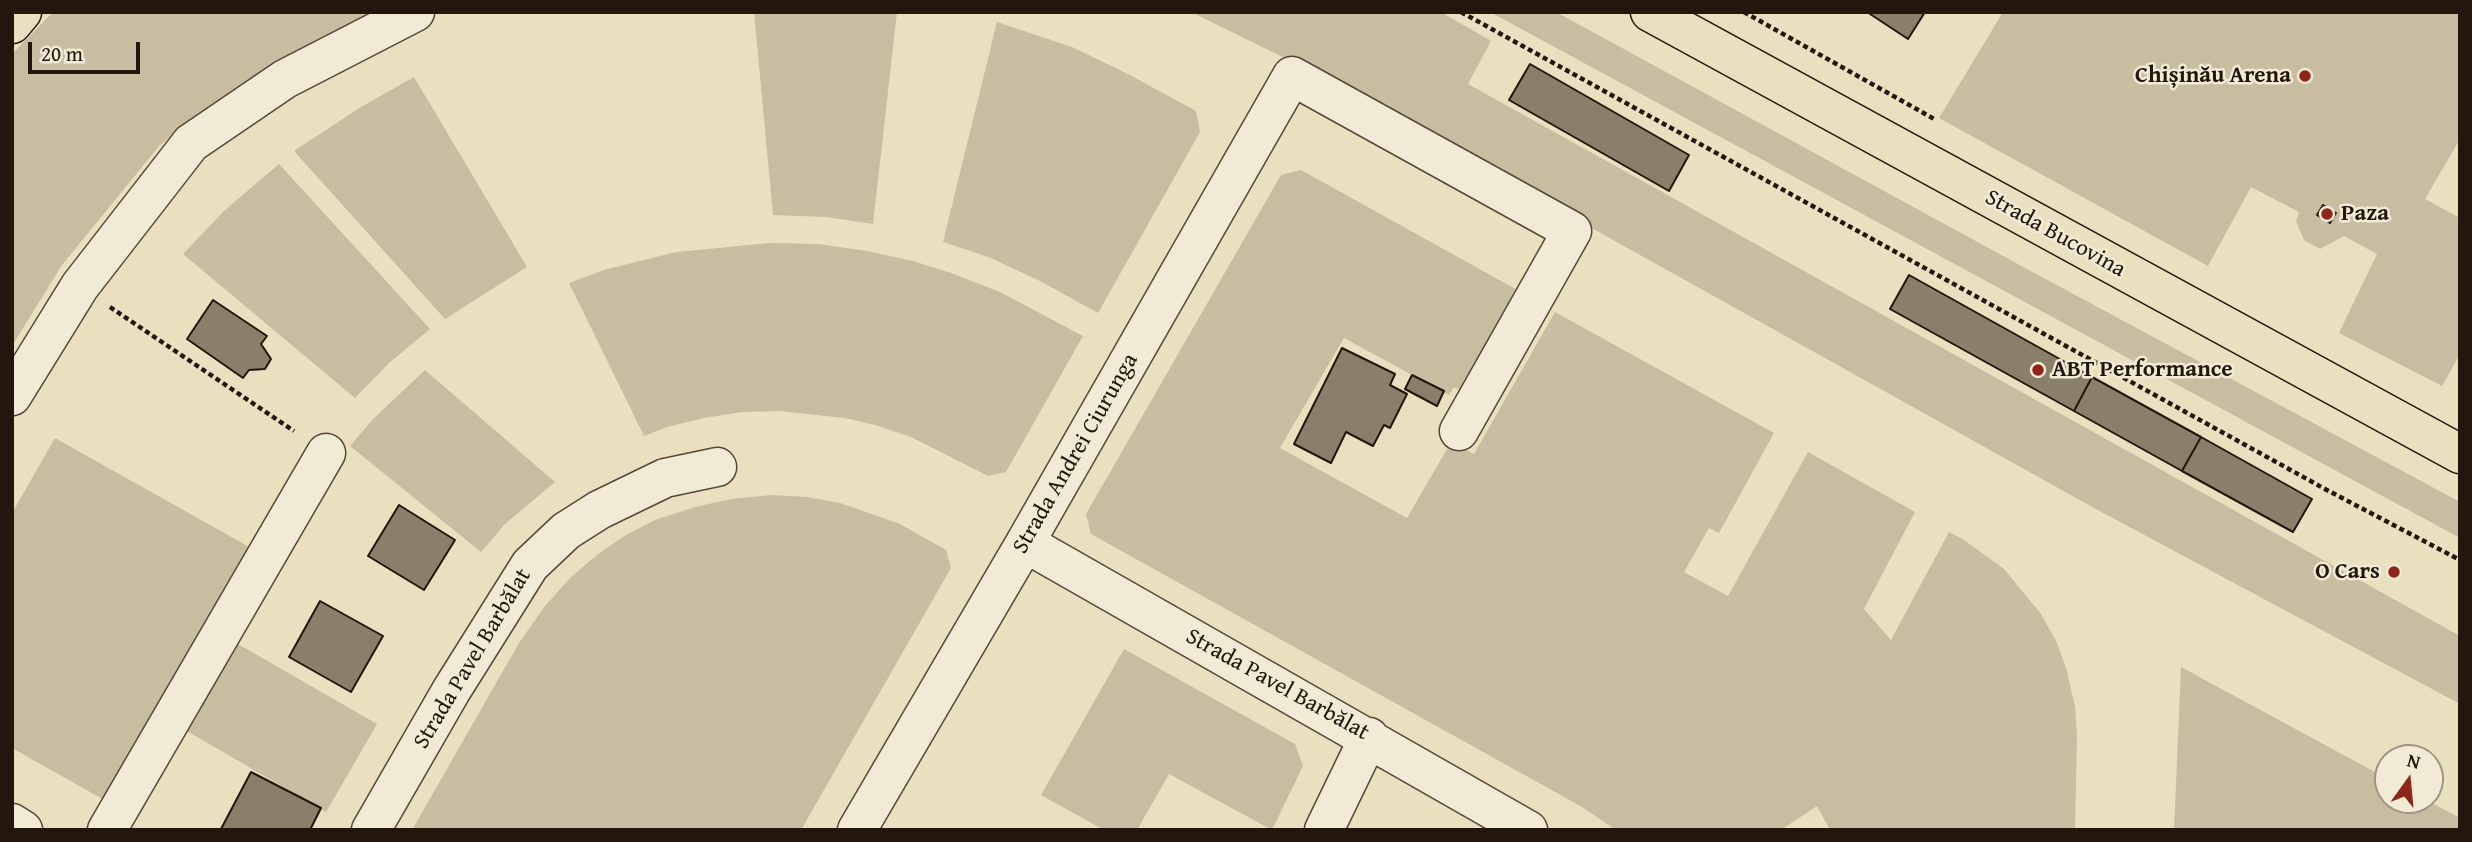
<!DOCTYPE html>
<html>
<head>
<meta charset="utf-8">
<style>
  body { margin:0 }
  #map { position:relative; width:2472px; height:842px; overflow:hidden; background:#eadfbf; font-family:"Gentium Book Plus",serif }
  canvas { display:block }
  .frame { position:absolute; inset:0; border:14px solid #23160c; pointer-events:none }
  .north { position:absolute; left:2374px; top:744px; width:70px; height:70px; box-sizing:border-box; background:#f1ead5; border:2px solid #9f9585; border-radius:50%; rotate:15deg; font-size:19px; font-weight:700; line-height:28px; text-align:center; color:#23160c }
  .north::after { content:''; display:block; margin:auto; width:24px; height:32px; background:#8f2418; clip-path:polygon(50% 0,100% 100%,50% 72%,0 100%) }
  .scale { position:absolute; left:28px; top:42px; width:112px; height:32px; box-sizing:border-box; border:4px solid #23160c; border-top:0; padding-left:9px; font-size:21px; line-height:24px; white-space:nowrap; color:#23160c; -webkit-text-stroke:5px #f1ead5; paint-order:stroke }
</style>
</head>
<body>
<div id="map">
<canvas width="2472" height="842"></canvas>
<div class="frame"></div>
<div class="north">N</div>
<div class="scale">20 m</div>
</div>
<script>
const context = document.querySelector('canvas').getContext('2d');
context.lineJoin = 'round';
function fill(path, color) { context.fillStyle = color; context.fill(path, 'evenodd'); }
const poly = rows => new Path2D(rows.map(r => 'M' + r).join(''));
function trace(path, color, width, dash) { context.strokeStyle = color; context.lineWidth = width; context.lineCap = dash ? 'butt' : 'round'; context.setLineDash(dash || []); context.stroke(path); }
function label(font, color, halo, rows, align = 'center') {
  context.font = font + ' "Gentium Book Plus",serif'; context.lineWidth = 5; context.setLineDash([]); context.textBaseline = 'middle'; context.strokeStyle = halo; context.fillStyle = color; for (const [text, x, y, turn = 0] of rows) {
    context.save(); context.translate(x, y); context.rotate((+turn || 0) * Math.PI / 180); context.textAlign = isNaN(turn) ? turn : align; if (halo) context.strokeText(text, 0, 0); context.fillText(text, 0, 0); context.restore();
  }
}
const green = poly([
  [53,12,390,12,215,102,160,145,62,265,12,346,12,54],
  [754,12,897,12,873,224,826,217,773,215],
  [1191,12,1441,12,1491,41,1468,84,2460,636,2460,704,2094,508,1301,66],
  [1490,12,1556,12,2027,269,2460,502,2460,538],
  [2003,12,2460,12,2460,139,2425,199,2460,218,2460,354,2442,386,2339,333,2377,254,2344,236,2320,249,2304,240,2296,221,2299,212,2251,187,2208,266,1939,118],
  [997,22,1072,47,1128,74,1196,111,1200,132,1098,313,1040,281,991,258,943,242],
  [414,77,527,267,445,319,294,151,361,107],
  [279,164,430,329,389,363,355,398,183,254,224,211],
  [1301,170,1521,292,1464,392,1454,387,1449,395,1344,338,1280,448,1407,518,1451,442,1474,454,1555,312,1774,433,1719,533,1709,528,1684,572,1728,596,1808,452,1915,512,1864,609,1891,640,1949,532,1964,540,2004,569,2041,614,2057,643,2066,668,2075,706,2077,736,2075,830,1830,830,1817,806,1781,830,1616,830,1582,807,1091,534,1086,514,1281,175],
  [769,243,818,244,867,251,913,261,951,273,1000,292,1083,336,1006,472,988,476,911,437,875,425,845,418,779,411,742,412,704,418,667,427,644,436,569,283,607,269,677,252],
  [425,370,555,482,505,524,481,552,350,446,373,419],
  [55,438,251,548,106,801,12,748,12,513],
  [772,495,807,497,840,503,900,524,946,550,951,568,801,830,412,830,519,643,545,606,571,577,598,554,626,535,655,520,695,507,731,499],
  [231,640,377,724,326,812,180,727],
  [1124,649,1295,744,1303,766,1272,830,1169,774,1137,830,1104,830,1041,795],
  [2181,667,2388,779,2388,800,2426,800,2460,818,2460,830,2174,830]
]);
const building = poly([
  [1867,12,1925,12,1908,39,1867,12],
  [1530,64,1689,155,1669,191,1509,100,1530,64],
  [2323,205,2336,213,2330,223,2317,215,2323,205],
  [1909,275,2092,377,2074,411,1890,309,1909,275],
  [213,300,267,336,261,344,271,359,265,369,249,370,243,378,187,339,213,300],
  [1342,348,1395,374,1390,385,1407,394,1390,428,1384,425,1373,446,1346,432,1331,463,1294,444,1342,348],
  [1412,375,1444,391,1437,406,1405,389,1412,375],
  [2092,377,2201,437,2182,471,2074,411,2092,377],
  [2201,437,2312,499,2293,532,2182,471,2201,437],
  [399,505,455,540,424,590,368,556,399,505],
  [320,601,383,636,351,692,289,657,320,601],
  [251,772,321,808,310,830,221,829,251,772]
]);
const path = poly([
  [1461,12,2325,489,2460,560],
  [1744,12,1936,120],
  [110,307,294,431]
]);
const minor = poly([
  [12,396,80,286,191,143,285,79,415,12],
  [1025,543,1528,830],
  [12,823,23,830],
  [107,830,326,453],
  [371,830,451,691,530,565,566,531,599,510,665,478,717,467],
  [857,830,1025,543,1292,76,1572,231,1459,431],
  [1324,830,1369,737]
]);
const major = poly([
  [1650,12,2460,454]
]);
const highway = poly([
  [12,24,22,12]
]);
const markers = [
  [2305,76,7,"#8f2418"],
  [2327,214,7,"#8f2418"],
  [2038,370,7,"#8f2418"],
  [2394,572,7,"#8f2418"]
];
const poiNames = [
  ["Chișinău Arena",2291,76],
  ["Paza",2341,214,"left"],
  ["ABT Performance",2052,370,"left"],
  ["O Cars",2380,572]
];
const streetNames = [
  ["Strada Bucovina",2055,234,29],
  ["Strada Andrei Ciurunga",1076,454,-60],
  ["Strada Pavel Barbălat",473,659,-59],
  ["Strada Pavel Barbălat",1277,685,29]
];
fill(green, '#c8bda1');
fill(building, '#8a7f69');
trace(building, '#23160c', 2);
trace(minor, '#554839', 41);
trace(major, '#23160c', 41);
trace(highway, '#23160c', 41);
trace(path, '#23160c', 4.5, [5, 3.5]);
trace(minor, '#f1ead5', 38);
trace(major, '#eadfbf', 38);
trace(highway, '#eadfbf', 38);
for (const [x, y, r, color] of markers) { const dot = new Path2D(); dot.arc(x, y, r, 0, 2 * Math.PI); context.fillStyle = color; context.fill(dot); trace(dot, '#f1ead5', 2.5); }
label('bold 23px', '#23160c', '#f1ead5', poiNames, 'right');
label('23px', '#23160c', '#f1ead5', streetNames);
</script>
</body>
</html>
